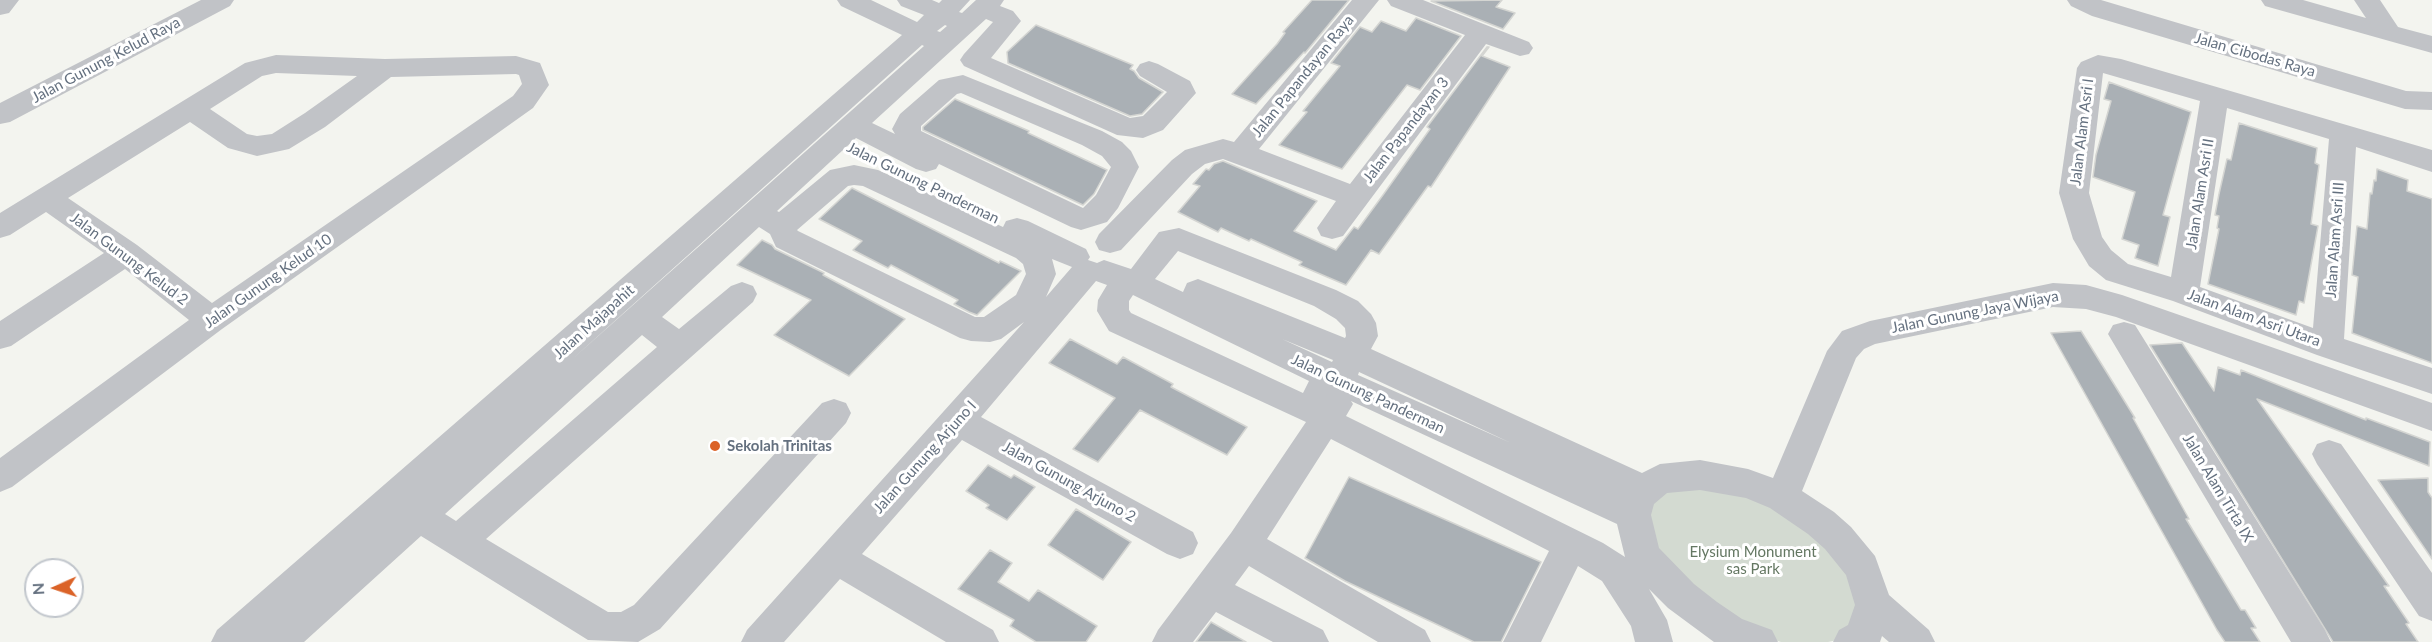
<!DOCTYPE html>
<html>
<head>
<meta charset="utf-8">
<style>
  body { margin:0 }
  #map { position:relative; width:2432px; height:642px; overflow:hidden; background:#f3f4ef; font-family:Lato,sans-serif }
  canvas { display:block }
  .north { position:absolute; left:24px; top:558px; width:60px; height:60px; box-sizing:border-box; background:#fff; border:2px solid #c1c6cc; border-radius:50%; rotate:267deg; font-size:16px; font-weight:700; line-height:24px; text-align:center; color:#64707f }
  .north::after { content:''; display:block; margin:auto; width:21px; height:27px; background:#db6328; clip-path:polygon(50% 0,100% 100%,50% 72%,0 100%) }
</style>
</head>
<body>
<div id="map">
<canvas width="2432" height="642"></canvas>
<div class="north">N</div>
</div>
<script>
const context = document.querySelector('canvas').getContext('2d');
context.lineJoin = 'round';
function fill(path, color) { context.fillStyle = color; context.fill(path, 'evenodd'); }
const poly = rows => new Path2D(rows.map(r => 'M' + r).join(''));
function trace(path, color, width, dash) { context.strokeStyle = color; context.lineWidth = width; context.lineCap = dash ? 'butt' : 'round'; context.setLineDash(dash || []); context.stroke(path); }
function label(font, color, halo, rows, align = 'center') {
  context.font = font + ' Lato,sans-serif'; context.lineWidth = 6; context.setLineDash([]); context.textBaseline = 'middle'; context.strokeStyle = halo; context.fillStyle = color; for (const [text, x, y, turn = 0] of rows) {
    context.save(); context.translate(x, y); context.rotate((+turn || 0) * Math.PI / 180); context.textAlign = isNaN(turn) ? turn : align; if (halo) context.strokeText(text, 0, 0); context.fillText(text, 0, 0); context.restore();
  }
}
const green = poly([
  [1664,483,1782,499,1858,567,1862,635,1828,642,1781,642,1730,626,1656,566,1640,499]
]);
const building = poly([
  [1312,0,1349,0,1305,53,1304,52,1256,104,1232,94,1277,44,1285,33,1283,32,1312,0],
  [1502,0,1496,7,1515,13,1503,29,1431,1,1502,0],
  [1416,18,1461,36,1420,90,1407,85,1342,169,1279,145,1307,112,1303,111,1340,66,1331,63,1360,27,1372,32,1381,21,1406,31,1416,18],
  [1036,25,1133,65,1130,69,1134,71,1139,78,1163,92,1142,114,1130,116,1008,63,1007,52,1036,25],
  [1487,47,1489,47,1482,56,1510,67,1431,187,1428,186,1379,254,1371,250,1346,285,1299,265,1302,262,1251,239,1249,241,1221,228,1218,232,1178,212,1200,186,1193,184,1206,169,1209,170,1214,164,1223,161,1317,201,1294,231,1336,250,1354,227,1358,229,1383,195,1430,129,1427,127,1487,47],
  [2109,82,2191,112,2163,215,2170,217,2158,266,2135,258,2139,245,2122,239,2135,192,2093,177,2096,155,2111,101,2104,99,2109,82],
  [955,99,1029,131,1028,133,1107,170,1094,194,1083,205,923,130,923,127,955,99],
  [2239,123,2317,148,2315,163,2319,165,2311,224,2318,226,2304,303,2299,301,2296,315,2208,284,2219,229,2217,228,2219,216,2215,215,2219,194,2227,159,2231,160,2239,123],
  [2377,169,2408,180,2407,191,2432,199,2432,363,2352,333,2358,277,2352,275,2357,226,2367,229,2370,193,2372,194,2374,180,2376,181,2377,169],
  [852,188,999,263,1000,261,1021,271,977,315,969,312,954,304,958,300,891,265,888,268,853,250,862,241,819,219,852,188],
  [762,240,772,245,775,249,824,273,823,275,905,319,849,376,774,335,811,300,737,265,762,240],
  [2081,331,2135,418,2133,418,2189,519,2186,519,2241,610,2245,610,2256,628,2251,628,2260,642,2225,642,2217,630,2051,333,2081,331],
  [1070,339,1117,364,1123,357,1173,384,1171,387,1247,427,1227,455,1140,410,1098,462,1073,449,1115,398,1049,363,1070,339],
  [2182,343,2214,391,2218,367,2240,375,2241,370,2366,420,2366,418,2430,442,2429,466,2257,399,2389,586,2384,586,2409,623,2406,624,2418,642,2333,642,2150,345,2182,343],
  [988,465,1011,478,1014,475,1035,487,1007,520,986,508,989,505,966,491,988,465],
  [1349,477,1541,562,1501,642,1474,642,1345,581,1305,558,1349,477],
  [2428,478,2428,492,2432,498,2432,559,2378,480,2428,478],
  [1076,509,1131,542,1103,580,1048,545,1076,509],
  [990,550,1012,563,998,582,1029,601,1038,590,1097,626,1086,642,1036,642,1010,626,1014,620,958,589,990,550],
  [1211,622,1246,642,1196,642,1211,622]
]);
const minor = poly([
  [0,0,19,0,9,13,0,15,0,0],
  [201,0,234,0,230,6,10,122,0,124,0,103,201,0],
  [837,0,871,0,917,22,924,15,901,6,897,0,932,0,939,3,942,0,970,0,959,12,962,13,976,0,1004,0,1000,6,1013,11,1021,21,991,58,1130,118,1143,116,1167,92,1140,76,1136,70,1140,64,1149,61,1158,64,1190,81,1196,93,1163,130,1143,138,1117,135,964,66,960,60,964,54,993,22,986,19,872,123,895,134,892,129,900,114,939,80,963,75,1102,131,1122,142,1131,151,1139,167,1118,208,1107,222,1081,230,1071,227,939,164,936,169,926,172,916,169,856,138,777,211,779,212,830,170,854,165,878,170,1003,227,1006,221,1017,218,1028,221,1086,249,1090,257,1088,260,1097,263,1104,260,1131,269,1159,232,1179,228,1336,290,1358,301,1371,314,1376,323,1378,336,1371,349,1642,473,1660,464,1700,460,1748,469,1773,478,1827,351,1842,331,1870,321,2053,283,2086,285,2122,295,2432,403,2432,431,2116,317,2086,309,2053,307,1875,344,1864,349,1856,358,1802,491,1834,512,1851,527,1875,556,1889,595,1929,630,1935,642,1889,642,1882,636,1880,642,1833,642,1839,630,1848,625,1855,605,1846,575,1825,549,1808,534,1770,508,1746,498,1700,490,1667,493,1654,504,1651,515,1659,548,1694,584,1717,602,1742,619,1772,630,1778,642,1714,642,1668,608,1649,589,1667,620,1673,642,1635,642,1631,626,1602,581,1578,566,1541,642,1503,642,1549,551,1331,439,1267,539,1425,630,1431,642,1378,642,1249,566,1235,585,1323,630,1329,642,1273,642,1216,612,1193,642,1152,642,1158,630,1231,533,1306,422,1109,331,1097,311,1098,300,1107,285,1096,281,981,417,1193,532,1198,543,1193,554,1180,559,1167,554,962,440,862,554,993,630,999,642,946,642,840,579,784,642,741,642,747,630,1024,322,1001,339,990,342,971,341,960,338,776,247,770,234,759,227,662,317,679,329,731,286,742,282,753,286,757,294,753,302,486,539,608,612,621,612,634,605,822,403,834,399,846,403,851,413,846,423,660,629,638,642,588,640,421,536,304,642,211,642,217,630,902,35,841,6,837,0],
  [945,25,947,26,940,32,937,31,945,25],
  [922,45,924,46,569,362,922,45],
  [961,93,1082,145,1102,156,1111,167,1096,195,1083,208,921,131,921,126,957,94,961,93],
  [854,185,863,186,1016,258,1023,264,1026,274,1016,295,984,317,975,317,798,231,797,230,848,186,854,185],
  [1178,251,1314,306,1336,319,1345,328,1346,336,1345,338,1198,279,1187,283,1183,292,1155,279,1178,251],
  [1052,259,1072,267,1046,297,1056,274,1052,259],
  [1133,295,1309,381,1303,393,1131,313,1129,310,1129,301,1133,295],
  [642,335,657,347,456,521,445,514,642,335],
  [1282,339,1333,360,1332,362,1282,339],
  [1359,372,1511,443,1358,375,1359,372],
  [1351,401,1617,524,1625,557,1603,543,1346,416,1353,404,1351,401],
  [1352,0,1379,0,1259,149,1350,184,1465,35,1391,6,1387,0,1423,0,1529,42,1533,48,1529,54,1520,56,1486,44,1343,236,1332,239,1321,236,1317,228,1336,201,1223,159,1205,164,1192,174,1121,250,1110,253,1099,250,1095,242,1099,234,1172,160,1185,150,1223,139,1234,142,1352,0],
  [2067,0,2101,0,2406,91,2432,92,2432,110,2405,109,2092,16,2071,6,2067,0],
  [2261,0,2303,0,2366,18,2354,0,2380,0,2398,27,2432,36,2432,53,2265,6,2261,0],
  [276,55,385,59,516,56,540,63,549,85,533,108,222,329,12,487,0,492,0,458,189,320,125,269,11,346,0,349,0,321,104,253,46,212,10,235,0,238,0,213,245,63,276,55],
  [276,73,357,76,305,113,272,134,257,136,247,134,210,109,262,76,276,73],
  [516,74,519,75,522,84,513,96,212,303,137,245,68,198,190,122,228,148,257,156,289,149,325,127,391,77,516,74],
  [2098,55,2121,59,2432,150,2432,172,2356,147,2344,339,2432,368,2432,394,2317,355,2173,301,2106,280,2089,266,2073,239,2059,193,2077,68,2081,62,2098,55],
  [2103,73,2200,101,2171,277,2128,264,2111,250,2102,237,2089,193,2103,73],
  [2227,108,2329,139,2313,328,2200,287,2227,108],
  [2124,322,2135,325,2325,630,2331,642,2291,642,2108,334,2113,325,2124,322],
  [2329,440,2341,444,2432,573,2432,621,2419,616,2317,464,2312,454,2317,444,2329,440]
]);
const markers = [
  [715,446,6,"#db6328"]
];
const streetNames = [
  ["Jalan Cibodas Raya",2255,55,16],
  ["Jalan Gunung Kelud Raya",106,60,-28],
  ["Jalan Papandayan Raya",1303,76,-51],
  ["Jalan Papandayan 3",1406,130,-52],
  ["Jalan Alam Asri I",2082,132,-83],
  ["Jalan Gunung Panderman",923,183,26],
  ["Jalan Alam Asri II",2200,194,-81],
  ["Jalan Alam Asri III",2335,240,-86],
  ["Jalan Gunung Kelud 2",129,259,37],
  ["Jalan Gunung Kelud 10",268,281,-35],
  ["Jalan Gunung Jaya Wijaya",1975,312,-11],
  ["Jalan Alam Asri Utara",2254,318,20],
  ["Jalan Majapahit",594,322,-42],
  ["Jalan Gunung Panderman",1368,394,25],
  ["Jalan Gunung Arjuno I",925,457,-48],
  ["Jalan Gunung Arjuno 2",1069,482,29],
  ["Jalan Alam Tirta IX",2218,488,59]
];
const poiNames = [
  ["Sekolah Trinitas",727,446]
];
const parkNames = [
  ["Elysium Monument",1753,552],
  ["sas Park",1753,569]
];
fill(green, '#d3dad1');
fill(building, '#aab0b5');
trace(building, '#d4d5d2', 1.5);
fill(minor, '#c1c3c7');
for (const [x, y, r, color] of markers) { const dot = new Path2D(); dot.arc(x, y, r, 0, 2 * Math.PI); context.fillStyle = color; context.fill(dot); trace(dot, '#fff', 2); }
label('15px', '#64707f', '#fff', streetNames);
label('bold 15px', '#64707f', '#fff', poiNames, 'left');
label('15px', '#647762', '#fff', parkNames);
</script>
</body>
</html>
